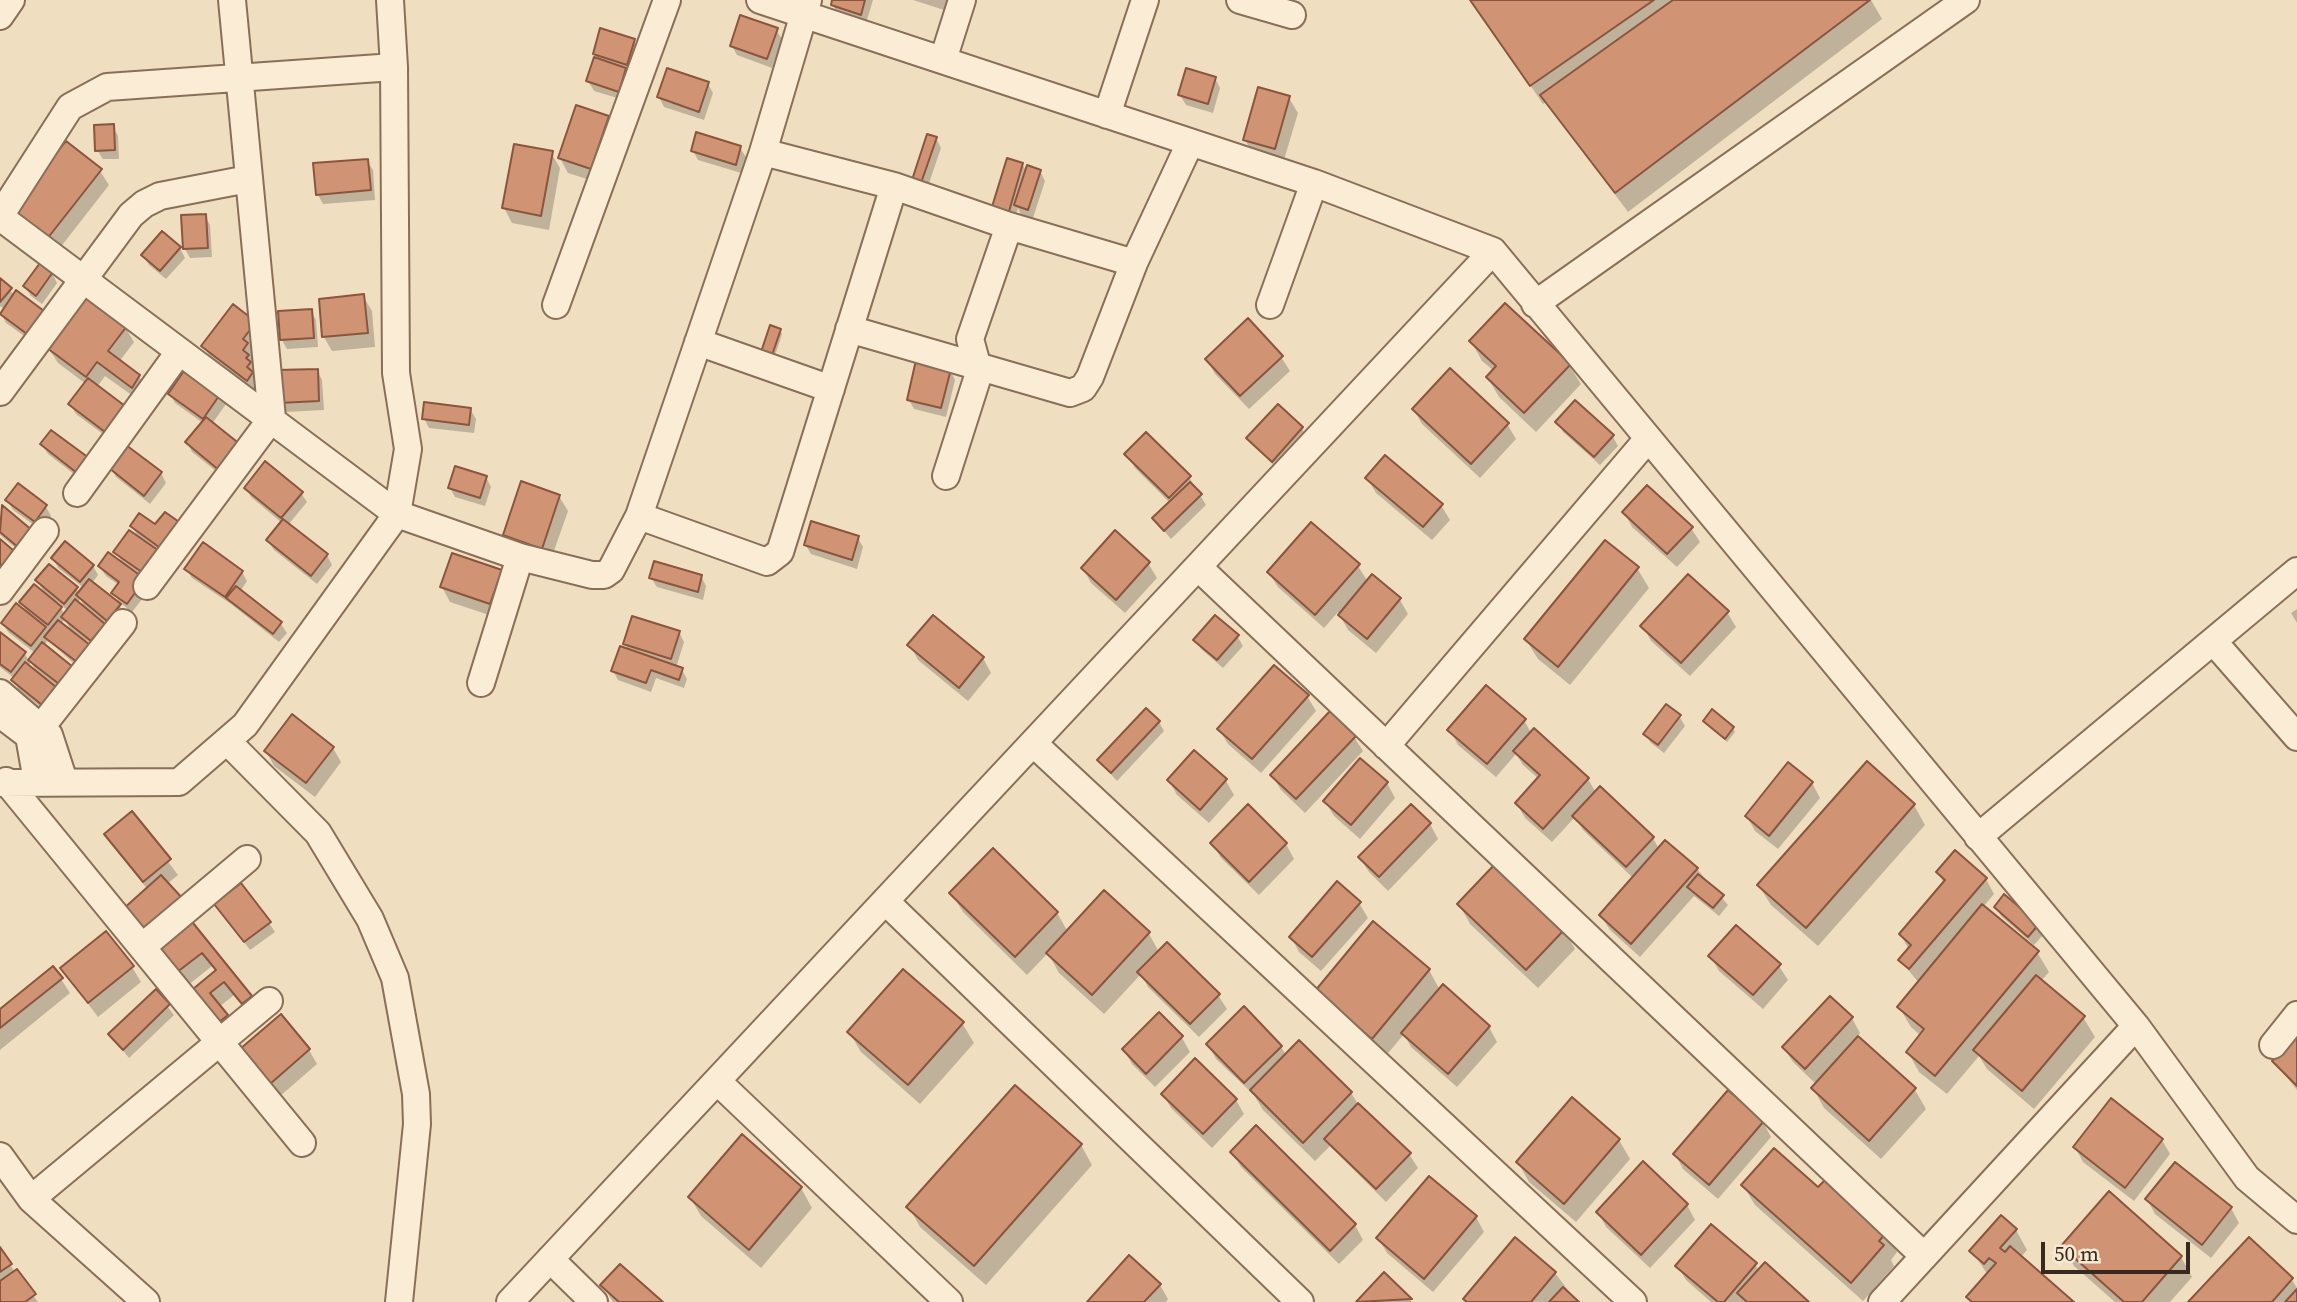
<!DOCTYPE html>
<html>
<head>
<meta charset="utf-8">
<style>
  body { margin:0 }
  #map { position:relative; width:2297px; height:1302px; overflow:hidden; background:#f0dec1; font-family:"Source Serif 4",serif }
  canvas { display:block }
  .scale { position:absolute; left:2041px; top:1242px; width:149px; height:32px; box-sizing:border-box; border:4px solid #39281d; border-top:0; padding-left:9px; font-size:21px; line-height:24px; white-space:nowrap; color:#39281d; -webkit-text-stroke:5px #f7e9d1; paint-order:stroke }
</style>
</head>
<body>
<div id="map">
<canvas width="2297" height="1302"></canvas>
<div class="scale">50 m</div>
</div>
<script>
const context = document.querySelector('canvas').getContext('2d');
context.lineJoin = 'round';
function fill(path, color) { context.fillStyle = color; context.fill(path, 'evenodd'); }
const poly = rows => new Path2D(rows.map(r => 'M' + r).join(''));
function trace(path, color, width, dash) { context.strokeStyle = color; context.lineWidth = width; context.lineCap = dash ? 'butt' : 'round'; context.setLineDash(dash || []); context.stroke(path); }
const shadow = poly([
  [834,0,873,0,866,23,838,15,833,5],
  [913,0,951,0,947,11],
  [1472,0,1871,0,1882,19,1628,212,1546,102,1543,104],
  [776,30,782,39,772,68,737,55,732,46],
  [633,40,639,50,632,73,627,72,630,78,624,100,594,91,588,81,598,60,594,54],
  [1215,78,1220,88,1213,113,1186,105,1180,95],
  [708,84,713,93,704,120,664,107,659,97],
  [1289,98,1298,113,1283,163,1253,154,1245,140],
  [608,117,616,132,599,183,568,173,560,158],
  [113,126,118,136,119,159,103,159,97,150],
  [936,138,941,148,926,192,914,180],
  [740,148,746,157,741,173,698,160,693,151],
  [551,153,560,168,549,230,512,223,504,208],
  [367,161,373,170,375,200,323,204,318,195],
  [1022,164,1027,172,1040,171,1045,181,1033,218,1021,215,1018,208,1013,224,998,219],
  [100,171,109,185,56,253,21,226],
  [205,216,210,225,212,257,190,258,185,249],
  [180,248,185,258,166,279,149,265,143,255],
  [52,273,57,283,42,304,31,296,25,287],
  [0,280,14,295,37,345,6,323,1,313,4,309,0,306],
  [363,296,372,311,375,347,332,351,324,337],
  [234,307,264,338,252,353,261,388,256,394,212,361,204,346],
  [311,311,316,320,318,347,287,349,282,340],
  [125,327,134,342,119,362,139,376,147,391,140,401,105,376,97,387,111,440,76,414,70,404,86,384,58,363,49,349],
  [780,330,782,334,773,362,764,359],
  [1471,341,1569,365,1581,384,1536,432,1499,397,1488,378,1494,371,1482,361],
  [1281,357,1290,371,1249,409,1215,374,1207,359],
  [317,370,322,380,324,410,286,412,280,402],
  [950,370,955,380,946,417,914,409,909,400],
  [170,394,220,395,226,404,212,424,226,479,192,452,187,442,203,423,175,403],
  [1575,403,1613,437,1618,446,1600,465,1563,432,1558,422],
  [1278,407,1302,428,1307,438,1278,470,1249,439],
  [470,409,476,419,474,433,429,428,424,418],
  [1414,410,1507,424,1516,439,1480,478,1422,424],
  [52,432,83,481,48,454,42,444],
  [1127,454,1189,477,1206,505,1171,539,1154,519,1170,503,1135,468],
  [111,468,161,473,166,483,150,504,116,477],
  [486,477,491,487,485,506,455,497,450,488],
  [1367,478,1441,505,1450,520,1432,540,1376,493],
  [246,488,301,493,307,502,288,525,327,555,332,565,317,584,274,550,268,541,282,523,251,497],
  [559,496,568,511,550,562,514,550,505,535],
  [7,500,46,507,51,516,41,530,13,510],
  [2,507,25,556,0,535],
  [1624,512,1691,528,1700,542,1677,567,1632,527],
  [132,526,180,526,149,590,132,612,119,602,114,593,119,585,106,576,100,567,124,566,116,552,139,539],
  [858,538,863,547,857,569,811,554,805,544],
  [53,558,93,566,98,575,92,583,119,605,125,615,113,629,100,619,109,635,97,649,86,640,94,656,82,671,48,640,44,646,65,693,51,682,60,697,48,713,18,689,14,678,0,667,0,634,25,654,29,661,35,653,8,632,3,623,29,615,21,602,47,597,37,580,76,588,79,594,84,588,58,568],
  [80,599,87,611,77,604],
  [58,602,68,611,65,615,58,603],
  [65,619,72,633,61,624],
  [31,662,38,675,28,666],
  [1148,563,1157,578,1125,613,1091,583,1083,568],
  [1358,566,1368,582,1372,577,1400,600,1408,614,1376,653,1348,630,1338,612,1324,628,1278,587,1269,573],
  [1637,568,1649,588,1570,685,1538,659,1526,640],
  [186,569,242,572,247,581,240,592,281,624,287,633,279,642,231,604,192,578],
  [501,571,509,586,498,618,450,602,442,587],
  [701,576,706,586,703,600,657,587,651,578],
  [2297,609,2297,623,2291,613],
  [1727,612,1736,627,1690,676,1651,641,1643,626],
  [933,617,983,658,991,673,968,701,918,660,910,645],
  [679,632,684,642,676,668,682,670,687,679,684,688,656,678,651,692,618,680,613,671,630,652,625,644],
  [1237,636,1243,646,1223,668,1201,649,1196,640],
  [1307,696,1316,711,1261,773,1228,744,1219,729],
  [1679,716,1685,726,1664,753,1651,743,1645,734],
  [1524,720,1531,733,1588,779,1596,793,1653,838,1659,849,1697,869,1728,905,1719,916,1694,896,1640,957,1610,930,1601,916,1634,879,1583,830,1575,817,1552,842,1525,818,1517,804,1539,779,1523,765,1516,754,1496,777,1458,745,1450,730],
  [1705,721,1733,728,1735,732,1727,742],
  [1159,722,1164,731,1117,781,1099,761],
  [1354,737,1363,751,1305,813,1281,790,1272,775],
  [333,748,341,762,315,797,274,766,266,751],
  [1194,752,1226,781,1234,795,1209,823,1177,795,1169,780],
  [1361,760,1387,783,1395,798,1360,839,1334,816,1325,801],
  [1867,764,1914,805,1925,825,1818,946,1771,905,1759,886],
  [1812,783,1820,798,1778,849,1755,831,1747,816],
  [1411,806,1430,824,1438,839,1388,891,1369,872,1360,858],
  [132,813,178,875,167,884,188,919,259,1011,252,1017,234,995,219,1007,235,1030,223,1040,197,1009,216,972,212,966,182,990,147,889,106,834],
  [1212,843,1286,844,1294,859,1259,895,1221,858],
  [993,851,1057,913,1068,932,1104,892,1149,934,1159,952,1218,995,1227,1009,1199,1037,1148,987,1141,974,1104,1014,1059,973,1048,953,1027,975,963,912,951,893],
  [1938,872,1986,879,1994,894,1983,907,2037,952,2049,972,2041,981,2083,1017,2095,1037,2034,1109,1987,1069,1979,1056,1947,1094,1919,1072,1908,1052,1921,1036,1911,1027,1899,1007,1919,983,1900,960,1909,950,1901,935,1944,884],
  [1359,903,1368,918,1321,971,1299,952,1291,937],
  [1459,904,1564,930,1575,949,1538,988,1470,924],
  [216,905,269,923,275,932,250,950],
  [1996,907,2038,925,2043,935,2034,945,2001,916],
  [1374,924,1429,970,1440,990,1489,1027,1497,1042,1457,1087,1411,1047,1404,1034,1384,1058,1328,1011],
  [1711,957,1779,966,1788,980,1763,1009,1719,971],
  [132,967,141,982,98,1017,62,969],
  [61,979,70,993,0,1050,0,1011],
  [156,992,174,1015,129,1058,110,1035],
  [1830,998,1852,1018,1860,1033,1857,1037,1915,1090,1926,1109,1881,1159,1824,1108,1813,1088,1816,1084,1793,1062,1784,1048],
  [1159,1015,1182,1038,1190,1052,1155,1087,1132,1064,1124,1050],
  [962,1023,974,1043,920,1104,861,1052,849,1032],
  [2297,1039,2297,1090,2274,1061],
  [1208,1044,1281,1047,1286,1055,1351,1093,1358,1104,1409,1154,1418,1168,1386,1202,1330,1146,1315,1161,1263,1110,1254,1095,1216,1059],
  [309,1050,317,1064,279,1097,250,1064],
  [1729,1092,1763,1122,1771,1137,1718,1199,1683,1169,1675,1154],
  [1163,1094,1236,1100,1244,1114,1212,1148,1171,1108],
  [1256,1128,1355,1225,1363,1240,1339,1264,1241,1167,1232,1152],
  [742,1137,801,1188,812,1208,761,1268,701,1216,690,1197],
  [1619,1140,1630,1159,1576,1222,1529,1182,1518,1162],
  [2162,1140,2170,1154,2134,1201,2083,1162,2075,1147],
  [1081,1145,1092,1165,986,1285,920,1227,909,1207],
  [1644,1164,1687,1205,1695,1220,1650,1268,1606,1227,1598,1212],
  [1743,1185,1818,1190,1886,1233,1897,1252,1891,1260,1894,1266,1863,1301,1755,1205],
  [2109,1194,2181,1257,2192,1277,2170,1302,2115,1302,2074,1266,2063,1246],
  [2147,1199,2231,1208,2239,1223,2211,1258,2155,1214],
  [1476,1217,1484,1232,1433,1292,1387,1253,1378,1238],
  [2016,1230,2027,1250,2020,1258,2071,1302,1971,1302,1968,1297,1988,1275,1972,1251],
  [2249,1239,2292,1280,2297,1288,2297,1302,2190,1302],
  [0,1250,15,1272,38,1302,0,1302],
  [1755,1264,1759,1271,1806,1302,1711,1302,1686,1280,1678,1266],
  [1555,1273,1577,1302,1467,1302,1465,1299],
  [1384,1275,1411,1301,1412,1302,1359,1302],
  [1160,1285,1168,1299,1166,1302,1089,1302],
  [603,1286,660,1302,613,1302]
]);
const building = poly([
  [832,0,865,0,861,15,831,5,832,0],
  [1470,0,1654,0,1530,86,1470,0],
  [1673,0,1870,0,1615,193,1540,95,1673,0],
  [740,15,778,28,767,59,730,46,740,15],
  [600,28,635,39,627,65,593,54,600,28],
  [594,57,626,68,619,92,586,81,594,57],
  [667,68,709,82,699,112,657,97,667,68],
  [1186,68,1216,77,1208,104,1178,95,1186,68],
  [1258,87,1290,96,1275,149,1243,140,1258,87],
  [576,105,609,116,591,169,558,158,576,105],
  [114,124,115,150,95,151,94,125,114,124],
  [696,132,741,146,736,165,691,151,696,132],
  [927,134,937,137,921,183,912,180,927,134],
  [66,141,102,169,47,239,10,211,66,141],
  [514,144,553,151,541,216,502,208,514,144],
  [1007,158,1023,163,1008,215,991,210,1007,158],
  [368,159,371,190,316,195,313,163,368,159],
  [1027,165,1041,170,1028,210,1014,205,1027,165],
  [206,214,208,248,183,249,181,215,206,214],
  [162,231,181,247,160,271,141,255,162,231],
  [40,263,53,272,36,296,23,286,40,263],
  [0,278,12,288,0,302,0,278],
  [16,290,48,314,31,337,0,314,16,290],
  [364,294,368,333,322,337,319,299,364,294],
  [86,296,127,326,108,351,140,375,132,388,97,362,86,377,47,348,86,296],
  [1505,303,1571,364,1524,413,1486,377,1496,366,1469,341,1505,303],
  [233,304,256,322,243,339,248,343,243,350,249,355,246,358,251,362,247,367,253,372,247,381,201,346,233,304],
  [312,309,314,338,280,340,278,311,312,309],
  [1248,318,1283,356,1240,396,1205,359,1248,318],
  [770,325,781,329,771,358,760,355,770,325],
  [916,360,951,369,941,408,907,400,916,360],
  [186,368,221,393,203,419,168,394,186,368],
  [1450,368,1509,423,1471,464,1412,409,1450,368],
  [318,369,319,401,279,403,277,370,318,369],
  [88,378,125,406,105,432,68,404,88,378],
  [1575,400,1614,435,1594,457,1555,422,1575,400],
  [424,402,471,408,469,425,422,419,424,402],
  [1278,404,1303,427,1272,462,1246,438,1278,404],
  [206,417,241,445,220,471,185,442,206,417],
  [51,430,89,458,77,473,40,444,51,430],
  [1146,432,1191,476,1169,498,1124,454,1146,432],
  [126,445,162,472,144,496,109,468,126,445],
  [1385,455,1443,504,1423,527,1365,478,1385,455],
  [265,461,303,492,281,518,244,488,265,461],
  [455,466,487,476,480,498,448,488,455,466],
  [521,481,560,495,542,549,503,535,521,481],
  [1190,482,1202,494,1164,531,1152,518,1190,482],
  [18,483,47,505,35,522,5,500,18,483],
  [1647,485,1693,527,1667,554,1622,512,1647,485],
  [2,505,33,531,19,548,0,532,2,505],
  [165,512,182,524,163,550,130,526,139,513,155,524,165,512],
  [283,519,328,554,311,576,266,540,283,519],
  [811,521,859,536,852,560,804,545,811,521],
  [1311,522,1360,564,1315,615,1267,572,1311,522],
  [129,530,162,553,146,575,113,552,129,530],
  [1115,530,1150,562,1116,600,1081,568,1115,530],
  [0,539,14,551,2,566,0,564,0,539],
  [1605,540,1639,567,1558,667,1524,639,1605,540],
  [65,541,94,565,80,582,51,558,65,541],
  [203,542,243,571,225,597,184,569,203,542],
  [108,552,145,579,127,604,111,593,119,582,98,566,108,552],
  [452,553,502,570,490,604,440,587,452,553],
  [654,561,702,575,698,592,649,578,654,561],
  [49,564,78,587,64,604,35,580,49,564],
  [1372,574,1401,598,1367,639,1338,615,1372,574],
  [1688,574,1729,611,1681,663,1640,626,1688,574],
  [89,579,121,604,107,621,76,595,89,579],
  [34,584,62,607,48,625,19,602,34,584],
  [236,586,282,622,273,634,226,598,236,586],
  [75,599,105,624,91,641,61,617,75,599],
  [16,603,46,627,31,646,1,623,16,603],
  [933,615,984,657,959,688,907,645,933,615],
  [1215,615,1239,635,1217,660,1193,640,1215,615],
  [632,616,680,631,671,659,623,644,632,616],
  [58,620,90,645,77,662,44,637,58,620],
  [0,632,26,652,11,672,0,664,0,632],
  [42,642,73,667,59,684,28,660,42,642],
  [620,646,683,668,679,680,651,670,646,683,611,671,620,646],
  [25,662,56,687,42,705,11,680,25,662],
  [1274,665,1309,695,1252,759,1217,729,1274,665],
  [1486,685,1526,719,1487,764,1447,730,1486,685],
  [1666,704,1681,715,1658,745,1643,734,1666,704],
  [1146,708,1160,721,1111,773,1097,760,1146,708],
  [1712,709,1734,727,1725,739,1703,721,1712,709],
  [1330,711,1356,736,1296,799,1270,775,1330,711],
  [292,714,334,747,306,783,264,751,292,714],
  [1534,728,1589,778,1543,829,1515,803,1540,775,1513,751,1534,728],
  [1194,750,1227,779,1200,810,1167,780,1194,750],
  [1360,758,1388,782,1351,825,1323,801,1360,758],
  [1867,761,1915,804,1806,928,1757,885,1867,761],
  [1788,762,1813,782,1769,836,1745,816,1788,762],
  [1600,786,1654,837,1626,867,1572,816,1600,786],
  [1248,804,1287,843,1249,882,1210,843,1248,804],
  [1411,804,1431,823,1379,877,1358,857,1411,804],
  [132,811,171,859,143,882,104,834,132,811],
  [1665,840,1698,868,1631,944,1599,915,1665,840],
  [993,848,1058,912,1015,957,949,893,993,848],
  [1955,850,1987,878,1909,969,1898,960,1911,945,1899,934,1945,880,1936,872,1955,850],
  [1496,863,1565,929,1526,970,1457,904,1496,863],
  [1698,874,1724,895,1713,908,1687,887,1698,874],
  [161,875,184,900,145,936,122,910,161,875],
  [1337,881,1361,902,1312,957,1289,937,1337,881],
  [241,883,271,922,244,942,214,904,241,883],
  [1104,890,1150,932,1092,995,1046,953,1104,890],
  [2004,894,2039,924,2028,937,1994,907,2004,894],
  [1982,904,2039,951,1935,1076,1906,1052,1924,1029,1897,1007,1982,904],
  [189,918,252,996,242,1004,224,982,210,993,228,1015,213,1027,187,994,216,970,202,953,172,976,151,949,189,918],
  [1373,921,1430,969,1372,1039,1315,991,1373,921],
  [1736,925,1781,964,1753,995,1708,956,1736,925],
  [106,931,134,966,88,1003,60,968,106,931],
  [1167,942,1220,994,1190,1024,1137,972,1167,942],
  [53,966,63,978,0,1028,0,1009,53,966],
  [903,969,964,1022,908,1085,847,1032,903,969],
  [2036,975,2085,1016,2022,1091,1973,1050,2036,975],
  [1443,984,1490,1026,1448,1074,1401,1033,1443,984],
  [156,989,170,1004,123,1050,108,1034,156,989],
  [1830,996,1853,1017,1805,1069,1782,1047,1830,996],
  [1244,1006,1282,1046,1244,1083,1206,1044,1244,1006],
  [1159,1012,1183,1036,1146,1074,1122,1049,1159,1012],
  [281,1014,310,1049,270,1084,240,1049,281,1014],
  [1858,1036,1916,1088,1869,1141,1811,1088,1858,1036],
  [2297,1036,2297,1086,2272,1061,2297,1036],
  [1299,1040,1352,1092,1303,1143,1250,1090,1299,1040],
  [1195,1058,1237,1099,1203,1134,1161,1094,1195,1058],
  [1015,1085,1082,1144,974,1266,906,1207,1015,1085],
  [1728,1090,1764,1121,1709,1185,1673,1154,1728,1090],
  [1572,1097,1620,1139,1564,1204,1516,1162,1572,1097],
  [2111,1098,2163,1139,2125,1188,2073,1147,2111,1098],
  [1358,1103,1411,1153,1376,1189,1324,1139,1358,1103],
  [1256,1125,1356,1224,1330,1251,1230,1152,1256,1125],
  [742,1134,802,1187,749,1250,688,1197,742,1134],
  [1774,1148,1818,1187,1827,1178,1887,1232,1879,1241,1884,1245,1851,1283,1741,1185,1774,1148],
  [1643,1161,1688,1204,1641,1255,1596,1212,1643,1161],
  [2175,1162,2232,1207,2202,1245,2145,1199,2175,1162],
  [1429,1176,1477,1216,1424,1279,1376,1238,1429,1176],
  [2109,1191,2182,1256,2142,1302,2124,1302,2061,1246,2109,1191],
  [2001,1215,2017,1229,2000,1248,2005,1252,2010,1246,2074,1302,1972,1302,1966,1297,1996,1263,1989,1258,1984,1264,1969,1251,2001,1215],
  [1711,1224,1757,1263,1724,1302,1718,1302,1675,1266,1711,1224],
  [1515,1237,1556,1272,1531,1302,1467,1302,1463,1299,1515,1237],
  [2249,1237,2293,1278,2272,1302,2188,1302,2249,1237],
  [0,1247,12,1264,0,1272,0,1247],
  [1129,1255,1161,1284,1144,1302,1087,1302,1129,1255],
  [1765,1262,1809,1302,1747,1302,1737,1293,1765,1262],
  [620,1264,663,1302,619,1302,600,1285,620,1264],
  [17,1269,36,1294,25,1302,0,1302,0,1281,17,1269],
  [1384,1272,1412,1299,1356,1302,1384,1272],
  [1563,1287,1579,1302,1549,1302,1563,1287],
  [2297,1289,2297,1302,2285,1302,2297,1289]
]);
const minor = poly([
  [760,0,1314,183,1493,251,2136,1026,2247,1178,2297,1220],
  [1240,0,1292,15],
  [0,16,11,0],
  [943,60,962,0],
  [1107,115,1145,0],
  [763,152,894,186,1009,226,1134,263],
  [0,216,70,107,107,87,394,67],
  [0,217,397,514,520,557,592,575,604,575,611,570,639,516,763,152,808,0],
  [1535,304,1966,0],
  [556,305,667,0],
  [1270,305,1314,183],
  [849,329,1070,393,1083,388,1090,377,1134,263,1190,143],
  [698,342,831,389],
  [0,392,131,215,144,204,160,196,248,179],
  [946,476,977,379,978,368,970,339,1009,226],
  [77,493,179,352],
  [639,516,767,562,780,552,894,186],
  [1198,567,1923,1255],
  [147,586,272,418,232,0],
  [0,591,45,531],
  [2213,641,2297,737],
  [481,683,520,557],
  [0,693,49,735,64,781],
  [4,717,29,736,37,781],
  [42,726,123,623],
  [227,741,318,833,370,919,395,978,416,1094,417,1124,399,1302],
  [1033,743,1633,1302],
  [1386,746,1647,440],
  [6,781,302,1143],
  [0,783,179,782,245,725,397,514,408,449,396,373,394,67,390,0],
  [1978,837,2297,571],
  [885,901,1300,1302],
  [142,947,247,859],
  [2273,1045,2297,1015],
  [717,1081,949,1302],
  [0,1156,31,1199,146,1302],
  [31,1199,269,1001],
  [550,1259,594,1302],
  [510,1302,1493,251],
  [1882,1302,2136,1026]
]);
fill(shadow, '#0003');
fill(building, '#d09475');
trace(building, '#8b553d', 2);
trace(minor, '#8a6f58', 30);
trace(minor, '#faecd5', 26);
</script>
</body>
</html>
